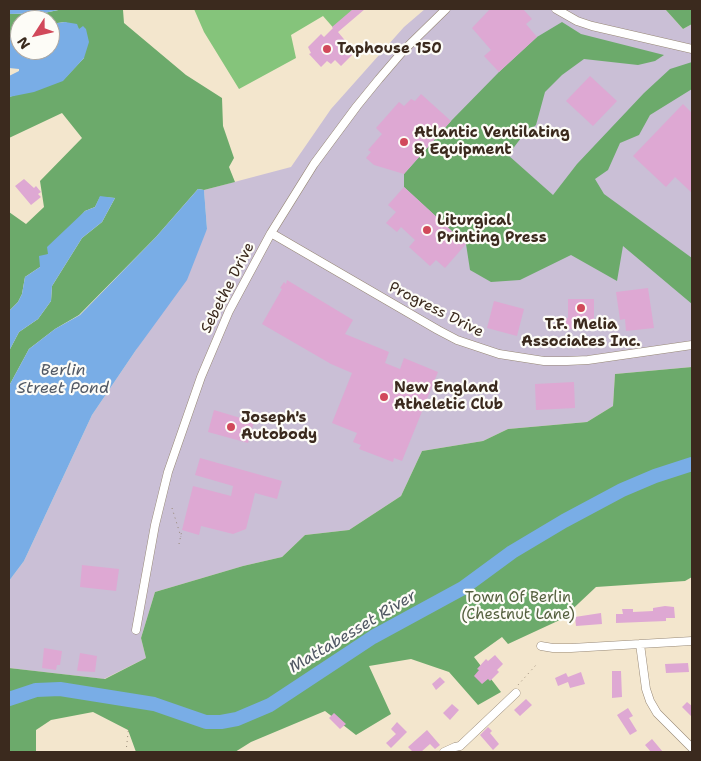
<!DOCTYPE html>
<html>
<head>
<meta charset="utf-8">
<style>
  body { margin:0 }
  #map { position:relative; width:701px; height:761px; overflow:hidden; background:#f3e6cd; font-family:"Shantell Sans",sans-serif }
  canvas { display:block }
  .frame { position:absolute; inset:0; border:10px solid #3b2a1e; pointer-events:none }
  .north { position:absolute; left:10px; top:10px; width:50px; height:50px; box-sizing:border-box; background:#fdfcf7; border:1px solid #afa8a0; border-radius:50%; rotate:235deg; font-size:14px; font-weight:700; line-height:20px; text-align:center; color:#3b2a1e }
  .north::after { content:''; display:block; margin:auto; width:18px; height:22px; background:#d1495b; clip-path:polygon(50% 0,100% 100%,50% 72%,0 100%) }
</style>
</head>
<body>
<div id="map">
<canvas width="701" height="761"></canvas>
<div class="frame"></div>
<div class="north">N</div>
</div>
<script>
const context = document.querySelector('canvas').getContext('2d');
context.lineJoin = 'round';
function fill(path, color) { context.fillStyle = color; context.fill(path, 'evenodd'); }
const poly = rows => new Path2D(rows.map(r => 'M' + r).join(''));
function trace(path, color, width, dash) { context.strokeStyle = color; context.lineWidth = width; context.lineCap = dash ? 'butt' : 'round'; context.setLineDash(dash || []); context.stroke(path); }
function label(font, color, halo, rows, align = 'center') {
  context.font = font + ' "Shantell Sans",sans-serif'; context.lineWidth = 4.5; context.setLineDash([]); context.textBaseline = 'middle'; context.strokeStyle = halo; context.fillStyle = color; for (const [text, x, y, turn = 0] of rows) {
    context.save(); context.translate(x, y); context.rotate((+turn || 0) * Math.PI / 180); context.textAlign = isNaN(turn) ? turn : align; if (halo) context.strokeText(text, 0, 0); context.fillText(text, 0, 0); context.restore();
  }
}
const industrial = poly([
  [425,9,665,9,683,29,692,24,692,367,615,374,613,406,587,422,508,429,483,441,422,451,401,496,349,530,305,535,282,557,243,566,155,592,141,638,146,658,104,679,9,668,9,581,24,561,92,415,136,350,207,229,204,190,291,167,331,109,404,27]
]);
const green = poly([
  [194,9,363,9,337,32,323,16,291,35,296,58,239,89,204,32]
]);
const forest = poly([
  [63,9,125,9,123,10,124,23,186,75,222,98,223,126,234,158,229,167,235,182,204,190,198,189,156,237,79,315,55,329,29,349,9,386,9,351,19,332,38,319,51,301,52,286,82,238,102,222,115,198,100,197,95,207,85,211,48,254,40,267,25,277,22,294,18,302,9,311,9,212,26,224,44,207,40,181,82,138,62,113,9,138,9,97,63,80,84,58,79,29,65,22,50,24,50,20,20,20,20,30,9,34,9,14,44,13],
  [665,9,692,9,692,24,683,29],
  [562,22,581,34,664,55,655,61,638,65,584,59,562,75,545,92,536,125,521,138,508,155,553,195,577,164,644,93,670,69,692,62,692,89,650,115,639,135,620,143,608,170,595,179,604,194,692,258,692,304,623,246,617,281,571,255,520,280,491,282,470,270,466,244,404,187,404,174,451,121,499,72,537,37],
  [692,367,692,577,685,581,596,587,562,619,508,644,502,637,474,657,501,692,478,705,449,672,411,659,369,666,391,714,356,735,325,711,251,742,235,752,136,752,128,730,93,712,51,720,36,730,36,752,9,752,9,668,105,679,146,658,141,638,155,592,243,566,282,557,305,535,349,530,401,496,422,451,483,441,508,429,587,422,613,406,615,374]
]);
const water = poly([
  [9,9,63,9,44,13,9,14],
  [65,22,77,24,79,29,83,26,86,29,89,42,84,58,63,81,34,92,9,97,9,76,19,71,19,69,9,68,9,34,20,30,20,50,50,50,50,24],
  [198,189,204,190,207,229,187,280,136,350,92,415,24,561,9,581,9,386,29,349,55,329,80,315,156,237],
  [100,196,115,198,102,222,82,238,52,286,51,301,38,319,19,332,9,351,9,311,18,302,22,294,25,277,40,267,39,256,48,254,47,247,85,211,95,207]
]);
const river = poly([
  [9,699,36,690,60,689,154,704,206,722,221,722,237,719,270,705,373,637,463,588,512,552,564,521,622,490,655,476,692,464]
]);
const building = poly([
  [353,9,365,9,338,32,348,44,350,43,355,49,353,50,355,52,341,66,335,60,331,64,327,61,321,67,309,54,311,53,308,47,321,34,324,37,333,28,332,27],
  [490,9,523,9,532,19,526,24,537,37,499,72,484,56,491,50,472,28],
  [590,76,617,101,593,126,566,101],
  [421,94,451,121,404,174,374,165,366,158,371,152,368,150,382,134,376,128,399,102,404,106,411,99,415,101],
  [683,104,692,113,692,193,675,177,666,187,633,156],
  [24,179,34,188,36,186,41,192,38,194,41,197,31,205,15,186],
  [404,187,466,244,445,268,436,260,430,266,409,247,415,240,401,227,397,232,386,223,396,212,388,205],
  [287,280,353,320,345,334,389,352,385,363,400,369,404,358,438,372,402,461,394,458,393,462,359,449,361,445,353,442,357,433,332,423,352,373,331,364,262,324,282,289,280,288,284,282,286,284],
  [648,288,654,328,626,331,625,319,620,320,616,292],
  [568,299,594,299,594,326,582,326,582,329,565,329,565,318,568,318],
  [494,301,524,309,517,336,487,328],
  [574,382,575,408,536,410,535,384],
  [214,410,254,422,248,443,208,432],
  [200,458,282,481,277,499,255,493,246,529,233,534,201,526,199,535,182,530,193,486,231,496,233,486,195,475],
  [82,565,119,569,116,591,80,587],
  [665,606,674,607,675,618,666,618,666,621,616,623,616,614,623,614,622,609,633,609,633,612,653,611,653,608],
  [601,613,602,624,576,626,575,617],
  [44,648,62,651,60,665,57,665,56,670,42,668],
  [80,653,97,656,95,672,77,671],
  [495,655,503,664,497,670,499,672,490,681,488,679,482,684,474,676,479,670,477,669,486,659,488,661],
  [688,663,689,672,666,673,665,664],
  [612,671,621,671,622,697,612,698],
  [581,672,585,684,570,688,568,682,558,686,555,678,566,673,568,677],
  [440,677,445,682,436,690,432,684],
  [526,699,532,705,520,716,514,710],
  [687,702,692,706,692,717,682,707],
  [452,704,459,710,450,720,443,713],
  [628,708,633,716,629,718,637,731,630,735,617,715],
  [334,713,346,724,340,729,329,718],
  [397,722,407,732,391,748,386,743,396,734,391,729],
  [488,727,492,731,490,733,499,744,493,750,480,735],
  [427,730,440,745,435,749,430,744,421,752,413,752,408,747],
  [652,739,663,752,651,752,645,745]
]);
const path = poly([
  [172,508,181,537],
  [179,544,182,530],
  [518,685,536,665],
  [126,752,129,724]
]);
const minor = poly([
  [556,9,577,21,592,26,692,49],
  [271,233,438,330,457,340,499,354,544,361,567,361,588,360,692,345],
  [136,630,155,525,168,472,201,377,229,311,271,233,314,164,357,106,379,79,403,51,446,9],
  [640,644,646,689,650,701,657,713,692,748],
  [541,646,553,648,571,648,692,641],
  [444,752,455,747,460,746,516,693]
]);
const markers = [
  [327,49,5,"#d1495b"],
  [404,142,5,"#d1495b"],
  [427,230,5,"#d1495b"],
  [581,308,5,"#d1495b"],
  [384,397,5,"#d1495b"],
  [231,427,5,"#d1495b"]
];
const poiNames = [
  ["Taphouse 150",337,49],
  ["Atlantic Ventilating",414,133],
  ["& Equipment",414,150],
  ["Liturgical",437,221],
  ["Printing Press",437,238],
  ["T.F. Melia",581,325,"center"],
  ["Associates Inc.",581,342,"center"],
  ["New England",394,388],
  ["Atheletic Club",394,405],
  ["Joseph's",241,418],
  ["Autobody",241,435]
];
const streetNames = [
  ["Sebethe Drive",228,288,-63],
  ["Progress Drive",436,310,27]
];
const parkNames = [
  ["Town Of Berlin",518,598],
  ["(Chestnut Lane)",518,615]
];
const waterNames = [
  ["Berlin",63,371],
  ["Street Pond",63,389],
  ["Mattabesset River",353,632,-31]
];
fill(industrial, '#cabfd6');
fill(green, '#85c47b');
fill(forest, '#6caa6b');
fill(water, '#79ade6');
trace(river, '#79ade6', 14);
fill(building, '#dea8d3');
trace(minor, '#978876', 9);
trace(path, '#978876', 1, [1, 4]);
trace(minor, '#fff', 8);
for (const [x, y, r, color] of markers) { const dot = new Path2D(); dot.arc(x, y, r, 0, 2 * Math.PI); context.fillStyle = color; context.fill(dot); trace(dot, '#fdfcf7', 2); }
label('bold 15px', '#3b2a1e', '#fdfcf7', poiNames, 'left');
label('15px', '#3b2a1e', '#fdfcf7', streetNames);
label('15px', '#55603f', '#fdfcf7', parkNames);
label('italic 16px', '#515864', '#fdfcf7', waterNames);
</script>
</body>
</html>
